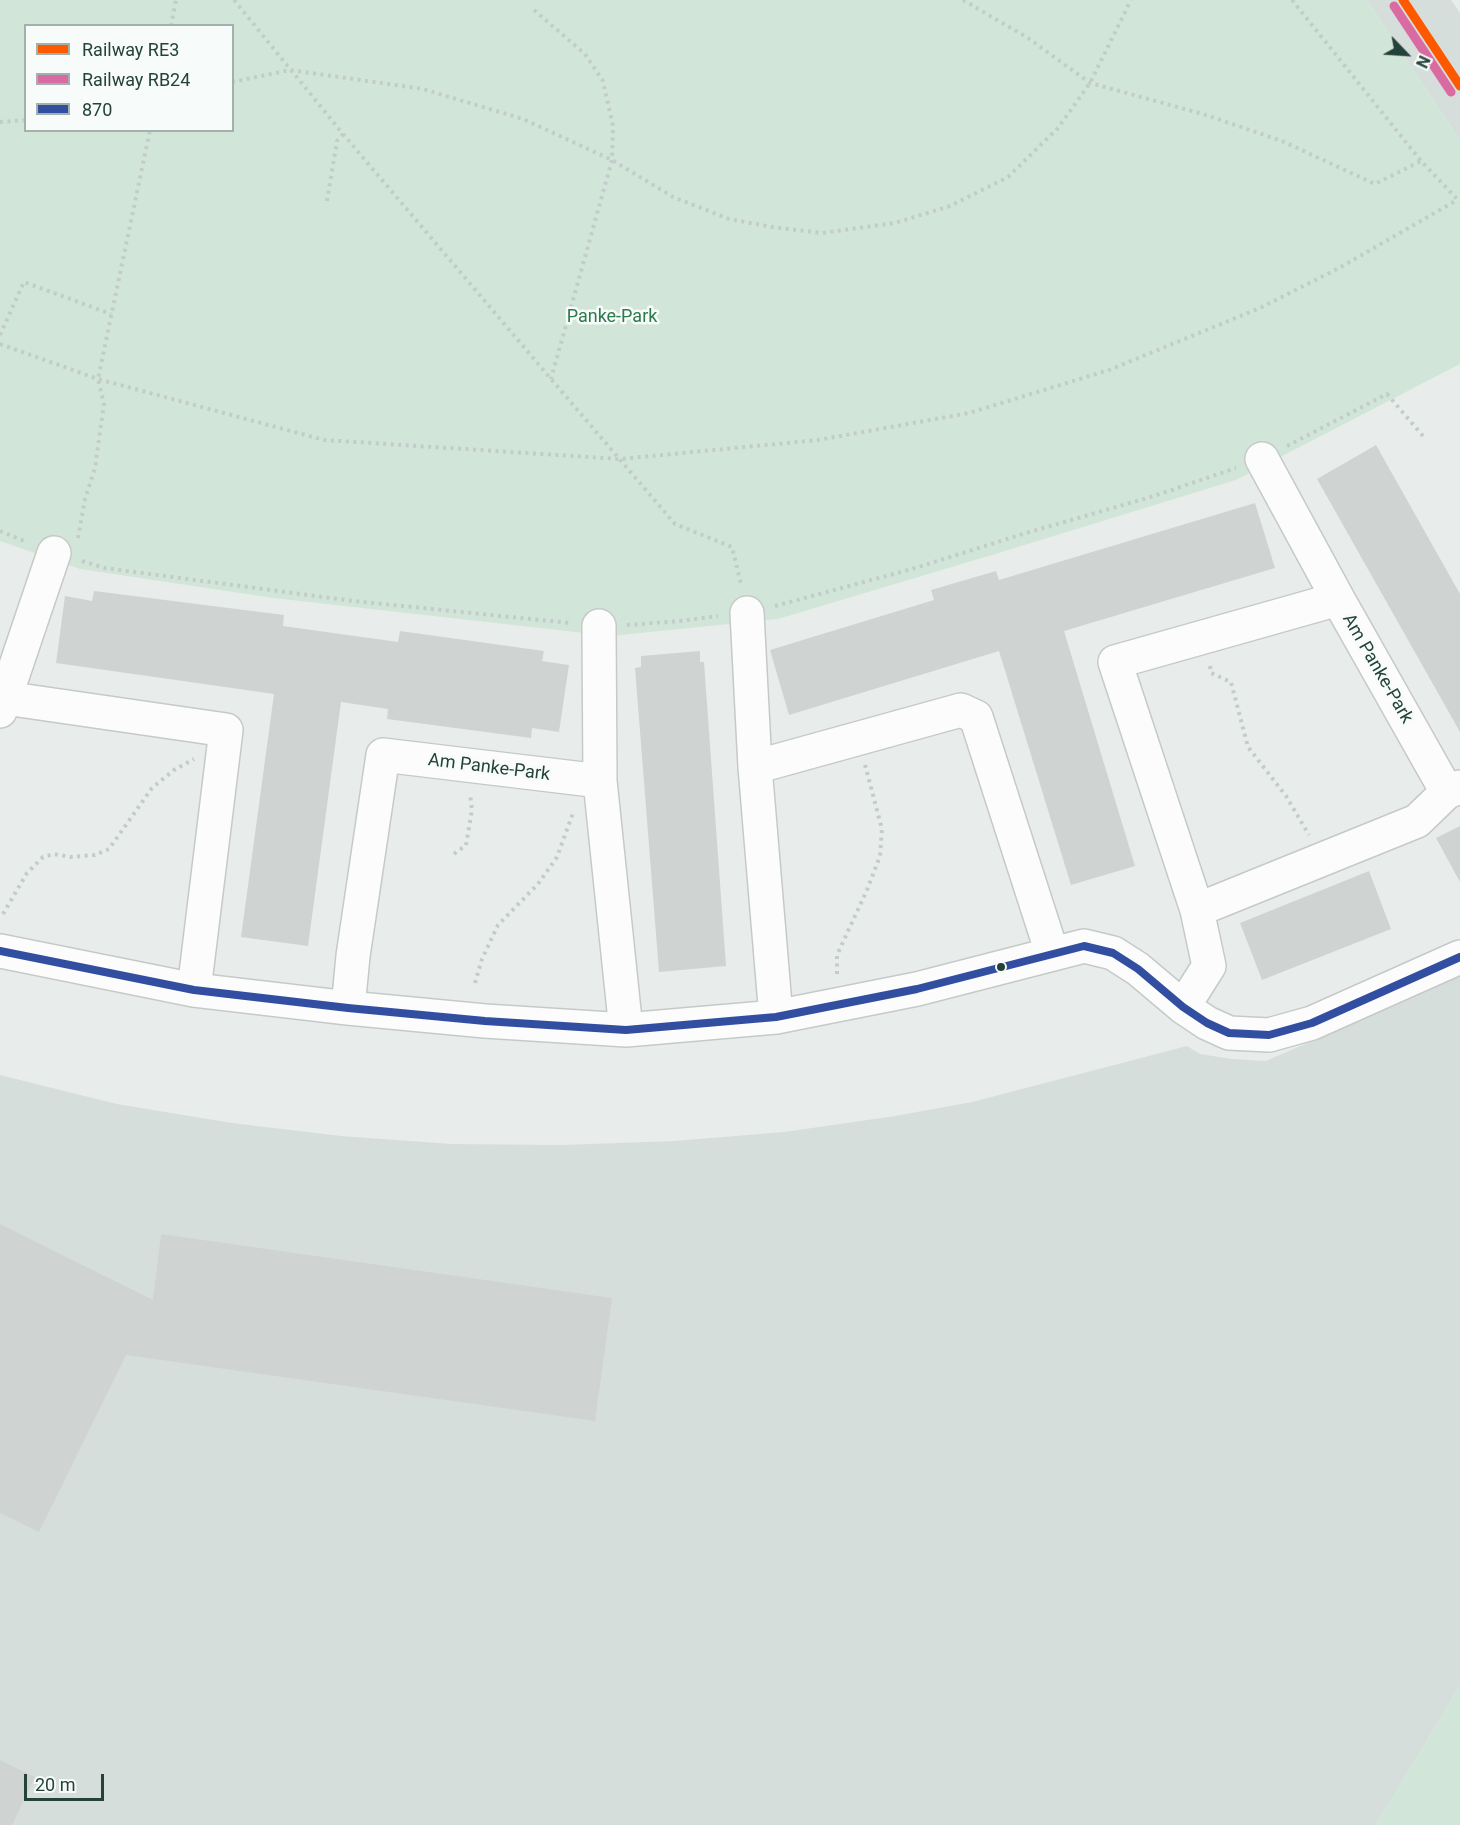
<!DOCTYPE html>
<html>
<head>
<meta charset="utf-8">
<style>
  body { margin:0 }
  #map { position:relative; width:1460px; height:1825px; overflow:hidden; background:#e8edeb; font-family:Roboto,sans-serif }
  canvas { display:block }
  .legend { position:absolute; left:24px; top:24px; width:210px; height:108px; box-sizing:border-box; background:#f7fbf9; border:2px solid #a3b1ad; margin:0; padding:8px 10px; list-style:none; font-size:18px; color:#24423a }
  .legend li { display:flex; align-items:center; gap:12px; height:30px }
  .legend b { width:30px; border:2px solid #a3b1ad }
  .north { position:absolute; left:1376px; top:24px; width:60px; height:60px; -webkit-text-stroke:4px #f7fbf9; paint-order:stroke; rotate:115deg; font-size:16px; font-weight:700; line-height:24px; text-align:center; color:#24423a }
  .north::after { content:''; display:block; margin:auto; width:21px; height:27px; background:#24423a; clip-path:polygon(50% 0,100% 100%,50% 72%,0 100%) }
  .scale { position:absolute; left:24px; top:1774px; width:80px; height:27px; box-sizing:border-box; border:3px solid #24423a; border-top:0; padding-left:8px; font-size:18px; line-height:21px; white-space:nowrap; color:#24423a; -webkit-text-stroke:4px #f7fbf9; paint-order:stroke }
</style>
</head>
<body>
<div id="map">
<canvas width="1460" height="1825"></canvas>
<ul class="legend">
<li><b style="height:8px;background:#ff5900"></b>Railway RE3</li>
<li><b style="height:8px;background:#da6ba2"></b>Railway RB24</li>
<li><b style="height:8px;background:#324ea1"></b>870</li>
</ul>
<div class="north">N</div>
<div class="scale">20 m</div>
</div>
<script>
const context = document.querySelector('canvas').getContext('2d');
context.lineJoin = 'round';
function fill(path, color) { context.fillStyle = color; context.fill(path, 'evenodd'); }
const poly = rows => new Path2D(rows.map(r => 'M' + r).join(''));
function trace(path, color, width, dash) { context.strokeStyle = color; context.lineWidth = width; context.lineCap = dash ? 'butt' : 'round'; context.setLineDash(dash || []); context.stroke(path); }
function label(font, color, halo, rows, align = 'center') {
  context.font = font + ' Roboto,sans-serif'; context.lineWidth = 5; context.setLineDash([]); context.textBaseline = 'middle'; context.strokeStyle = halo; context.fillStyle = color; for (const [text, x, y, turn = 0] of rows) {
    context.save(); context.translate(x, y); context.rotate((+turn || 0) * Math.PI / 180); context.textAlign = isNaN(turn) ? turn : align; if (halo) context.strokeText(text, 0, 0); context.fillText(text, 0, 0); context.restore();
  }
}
const built = poly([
  [1367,0,1451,0,1460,13,1460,140],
  [1460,976,1460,1686,1376,1825,0,1825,0,1075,117,1104,232,1123,341,1136,452,1144,563,1145,674,1141,784,1132,895,1116,972,1102,1187,1046,1200,1054,1232,1059,1266,1061]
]);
const green = poly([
  [0,0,1367,0,1460,140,1460,364,1236,480,992,555,778,619,611,636,273,598,80,569,0,541],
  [26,26,232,26,232,130,26,130],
  [1460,1686,1460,1825,1376,1825]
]);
const building = poly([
  [1376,445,1460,594,1460,732,1317,479],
  [1255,503,1275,568,1064,631,1135,866,1071,885,999,651,789,715,770,650,934,600,931,590,996,571,999,580],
  [94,591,284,615,283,626,398,642,400,631,544,651,542,661,569,665,559,732,532,728,531,738,387,719,388,709,341,702,308,946,241,937,274,694,56,663,65,596,92,601],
  [700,651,700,662,704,662,726,966,659,972,635,668,641,667,641,656],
  [1460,826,1460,882,1436,838],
  [1369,871,1391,929,1262,980,1240,923],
  [0,1224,153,1300,161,1234,612,1298,595,1421,126,1355,39,1532,0,1513],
  [0,1760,35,1777,12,1825,0,1825]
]);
const path = poly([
  [234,0,343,134,551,379,675,524,732,547,741,584],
  [963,0,1028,38,1090,83,1203,114,1282,141,1375,184,1421,161],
  [1292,0,1421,161,1460,202],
  [534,10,585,54,603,81,613,126,612,160,551,379],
  [171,26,176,0],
  [232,82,290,70,423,89,523,119,612,160,673,197,729,219,772,227,822,233,895,223,950,206,1008,177,1058,128,1090,83,1131,0],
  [0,122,26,120],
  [327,201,337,141,343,134],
  [0,335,24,282,111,314],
  [0,344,98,379,324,440,620,459,818,440,969,413,1109,370,1260,308,1339,268,1457,200],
  [1287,446,1387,394,1423,436],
  [0,531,27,542],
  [78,538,85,499,95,468,104,404,98,379,150,130],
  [82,561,105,568,353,601,571,623],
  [775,606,912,569,1026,533,1154,496,1236,468],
  [627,625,680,621,718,616],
  [1210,666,1211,673,1231,682,1248,747,1286,796,1309,835],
  [454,854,466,845,472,810,470,794],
  [3,914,27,873,43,857,54,854,70,857,95,855,109,849,152,788,174,770,194,759],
  [837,974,837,955,867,890,880,856,882,829,865,765],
  [475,983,482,959,498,925,538,884,557,857,573,813]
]);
const minor = poly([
  [1262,459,1338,599],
  [747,613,755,767],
  [599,626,600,781],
  [5,698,54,553],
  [0,711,5,698,226,730,194,990],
  [1197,910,1417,821,1447,792,1460,787],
  [0,951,194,990,348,1008,485,1021,626,1030,776,1017,917,989,1084,946,1113,953,1138,969,1183,1007,1207,1023,1229,1033,1269,1035,1312,1023,1460,957],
  [1183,1007,1209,966,1197,910,1115,662,1338,599,1447,792],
  [348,1008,353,956,383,755,600,781,626,1030],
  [776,1017,755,767,961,710,976,717,1052,953]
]);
const bus1 = poly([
  [0,951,194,990,348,1008,485,1021,626,1030,776,1017,917,989,1084,946,1113,953,1138,969,1183,1007,1207,1023,1229,1033,1269,1035,1312,1023,1460,957]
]);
const rail1 = poly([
  [1403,0,1460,86]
]);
const rail2 = poly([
  [1394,6,1451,92]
]);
const markers = [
  [1001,967,5,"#24423a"]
];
const parkNames = [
  ["Panke-Park",612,317]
];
const streetNames = [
  ["Am Panke-Park",1377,669,60],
  ["Am Panke-Park",489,768,7]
];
fill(built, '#d6dedb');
fill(green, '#d1e6d8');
fill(building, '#cfd4d2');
trace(minor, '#c5cac8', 36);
trace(path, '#c3ccca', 4, [3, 4.5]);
trace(minor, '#fcfcfc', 33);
trace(bus1, '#324ea1', 8);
trace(rail1, '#ff5900', 9);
trace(rail2, '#da6ba2', 9);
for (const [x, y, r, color] of markers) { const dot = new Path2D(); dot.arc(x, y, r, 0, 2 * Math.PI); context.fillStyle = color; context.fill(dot); trace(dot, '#f7fbf9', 2); }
label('18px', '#2d7a4b', '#f7fbf9', parkNames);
label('18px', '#24423a', '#f7fbf9', streetNames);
</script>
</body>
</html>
